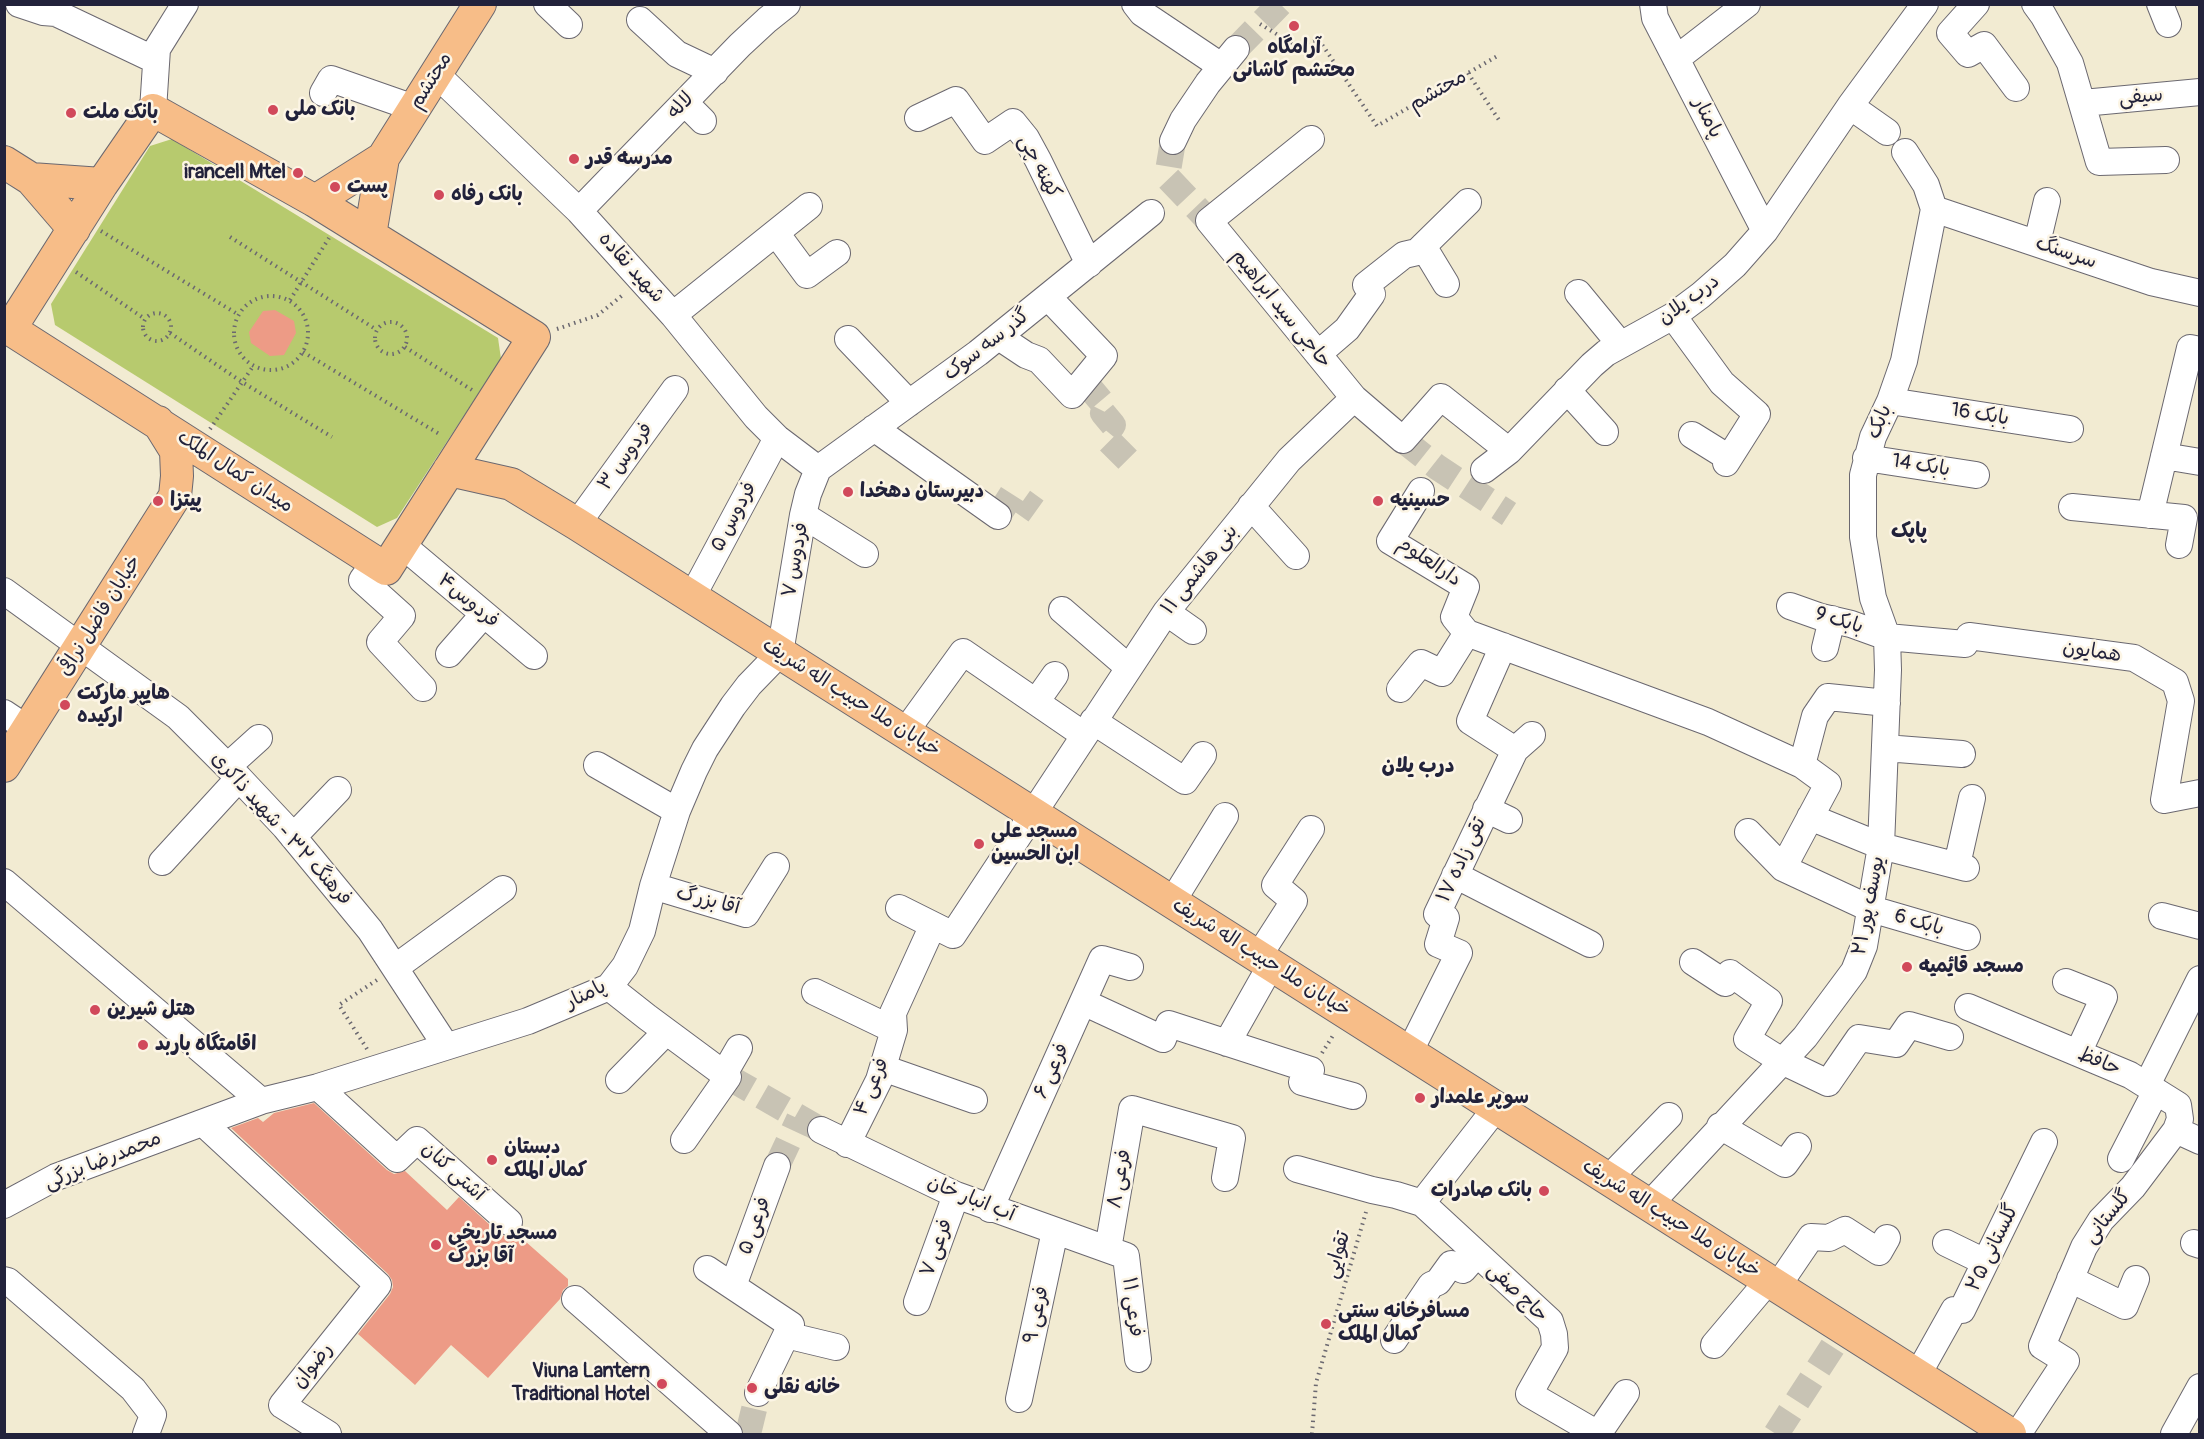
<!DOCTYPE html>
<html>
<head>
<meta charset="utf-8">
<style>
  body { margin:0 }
  #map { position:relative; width:2204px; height:1439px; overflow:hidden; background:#f2ebd2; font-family:Pangolin,sans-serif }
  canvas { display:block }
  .frame { position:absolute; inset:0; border:6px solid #22223b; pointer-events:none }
</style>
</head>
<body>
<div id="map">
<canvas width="2204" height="1439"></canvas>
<div class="frame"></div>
</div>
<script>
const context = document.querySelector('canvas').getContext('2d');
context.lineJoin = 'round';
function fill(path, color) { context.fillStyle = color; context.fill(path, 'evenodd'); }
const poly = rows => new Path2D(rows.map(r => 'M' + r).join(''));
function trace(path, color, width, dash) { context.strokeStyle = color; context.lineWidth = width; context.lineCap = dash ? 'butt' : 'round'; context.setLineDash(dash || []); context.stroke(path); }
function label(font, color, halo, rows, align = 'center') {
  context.font = font + ' Pangolin,"Playpen Sans Arabic",sans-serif'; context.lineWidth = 5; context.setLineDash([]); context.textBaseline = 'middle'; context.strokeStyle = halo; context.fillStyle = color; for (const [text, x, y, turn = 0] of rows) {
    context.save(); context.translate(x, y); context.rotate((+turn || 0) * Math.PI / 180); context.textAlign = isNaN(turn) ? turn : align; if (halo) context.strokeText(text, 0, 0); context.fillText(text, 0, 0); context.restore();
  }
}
const green = poly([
  [172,139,498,338,501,359,397,518,377,527,55,325,51,304,150,146]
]);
const building = poly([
  [275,310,294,321,296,333,284,355,270,356,251,343,249,332,263,311],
  [314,1103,387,1170,394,1174,405,1171,447,1210,459,1197,500,1234,507,1237,517,1234,568,1279,568,1286,563,1290,560,1299,488,1378,451,1345,415,1385,358,1334,390,1294,393,1287,392,1280,388,1274,231,1128,258,1118,263,1122,274,1113]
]);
const minorTunnel = poly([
  [1236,49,1280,4],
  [1173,141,1167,177,1209,221],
  [1084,381,1106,407,1103,413,1113,425,1104,436,1133,465],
  [1403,440,1437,467,1509,514],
  [998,516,1012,494,1036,511],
  [728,1077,821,1130],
  [777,1166,799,1119],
  [748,1434,758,1393],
  [1776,1434,1844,1329]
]);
const path = poly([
  [1260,24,1296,46,1319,40,1377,126,1499,55],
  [1468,73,1501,123],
  [101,231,239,315],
  [230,237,377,330],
  [76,272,145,319],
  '234 333a37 37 0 1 1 74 0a37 37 0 1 1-74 0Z',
  [290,300,329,238],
  '143 327a14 14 0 1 1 28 0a14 14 0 1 1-28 0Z',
  '375 338a16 16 0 1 1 32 0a16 16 0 1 1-32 0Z',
  [557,329,598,315,624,294],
  [170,333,242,382,332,437],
  [405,347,472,390],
  [303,352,441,435],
  [210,429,254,365],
  [367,1049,339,1005,377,980],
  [1322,1053,1334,1034],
  [1312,1434,1316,1383,1366,1212]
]);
const minor = poly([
  [19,4,43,12,56,13,155,60],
  [547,4,569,25],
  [1135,4,1142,13,1221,66],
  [1653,4,1655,18,1765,231],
  [1976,4,1950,33,1968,54,1984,45,2016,88],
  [2035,4,2043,15,2070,63,2099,162,2166,160],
  [2160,4,2168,24],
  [640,20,677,54,715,72],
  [1676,59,1747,4],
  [436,74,579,211,673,315,756,417,777,438,818,469],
  [323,93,331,79,414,108],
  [685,103,703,121],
  [2083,103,2200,92],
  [1850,106,1887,132],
  [153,110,157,49,185,4],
  [918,118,956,100,985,141,1013,122,1026,138,1038,160,1089,264],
  [1311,139,1209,221,1354,398],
  [1173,141,1183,120,1208,83,1236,49],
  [1905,152,1926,185,1934,209],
  [1934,209,2151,282,2200,293],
  [579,211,740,45,767,20,787,4],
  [776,233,807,275,837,253],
  [2037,243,2047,201],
  [1423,246,1446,284],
  [1578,293,1620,344],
  [673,315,809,206],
  [1673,316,1722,383,1757,414,1726,463],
  [999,337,1026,355,1039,360,1072,395,1104,356,1048,297],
  [848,339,909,403],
  [1318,354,1347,329,1372,294,1366,285,1404,255,1417,252,1468,202],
  [1567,390,1605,432],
  [1890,401,2070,429],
  [874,428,998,516],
  [1692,435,1729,458],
  [2164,456,2200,462],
  [1866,458,1976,475],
  [818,469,978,353,1151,213],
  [1484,470,1509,451],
  [1421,491,1390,541,1466,587,1454,617,1467,633,1708,722,1802,765,1828,784,1783,868],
  [1251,506,1296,556],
  [2072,507,2184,518,2179,545],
  [803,515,865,554],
  [2150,515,2190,348,2200,350],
  [577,524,675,389],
  [402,545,534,656],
  [375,562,362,580,402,616,380,642,423,688],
  [4,591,178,717,239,778,285,827,370,930,446,1046],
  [692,597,777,438],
  [1790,606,1821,617,1851,624,1887,637,1965,644,1969,636,2134,658,2175,682,2181,701,2164,800,2200,793],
  [1062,610,1128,667],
  [1166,612,1193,631],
  [1503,646,1470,721,1515,750],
  [1825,648,1832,619],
  [449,654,484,614],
  [1400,689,1421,663,1442,673,1467,633],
  [1036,702,1055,675],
  [4,713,28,729],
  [1093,721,1185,781,1203,755],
  [905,732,963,652,1084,735],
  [1885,748,1962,754],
  [597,765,677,811],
  [1802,765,1815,716,1828,697,1887,703],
  [228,766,259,738],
  [1486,809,1509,820],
  [1810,817,1881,846,1966,868],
  [1748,832,1783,868,1871,909,1967,937],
  [293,837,338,790],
  [162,862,239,778],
  [1957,865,1972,798],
  [1455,875,1590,944],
  [4,882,261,1101],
  [653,886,746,914,776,866],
  [1172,902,1225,816],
  [899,908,953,935,1166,612,1289,460,1354,398,1403,440,1441,397,1509,451,1592,365,1606,353,1673,316,1701,295,1735,265,1765,231,1850,106,1925,4],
  [2162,916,2200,926],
  [1258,957,1294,901,1275,885,1311,829],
  [1693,962,1725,983,1730,973,1769,1001,1747,1039,1782,1061,1828,1083,1859,1038,1896,1044,1909,1025,1950,1037],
  [396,967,503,889],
  [2066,982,2104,997,2078,1053],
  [609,987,647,1017,728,1077,684,1140],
  [815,992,894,1030],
  [1083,1002,1163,1039,1169,1024,1311,1070,1302,1082,1353,1096],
  [1968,1007,2130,1075,2178,1105,2180,1119,2176,1130,2133,1187,2101,1220,2084,1247,2042,1346,2066,1361,2018,1434],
  [1227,1043,1271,965],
  [1409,1053,1459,953,1438,944,1446,918,1437,914,1515,750,1532,735],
  [883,1068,974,1100],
  [724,1074,739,1048],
  [619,1080,666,1032],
  [2147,1085,2200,979],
  [318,1087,397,1159,417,1140,509,1222],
  [203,1123,378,1285,282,1405,328,1434],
  [1720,1126,1785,1164,1798,1146],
  [821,1130,956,1195,1126,1256,1138,1359],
  [2176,1130,2200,1141],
  [847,1144,879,1080,894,1030,893,1013,933,925],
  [2121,1159,2156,1091],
  [1297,1169,1372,1190,1396,1195,1422,1203,1550,1321,1554,1334,1555,1348,1529,1394,1598,1434],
  [1608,1179,1669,1116],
  [1422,1203,1496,1108],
  [4,1205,56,1177,261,1101,318,1087,528,1021,609,987,625,966,642,931,653,886,677,811,694,771,705,749,733,706,749,685,780,653,803,515,808,494,818,469],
  [1649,1205,1805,1037,1854,971,1864,946,1881,846,1888,670,1887,637,1873,598,1863,537,1863,475,1873,437,1890,401,1904,361,1934,209],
  [990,1209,1102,959,1130,967],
  [1946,1243,1985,1262],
  [2194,1243,2200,1245],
  [1108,1249,1132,1109,1232,1138,1225,1178],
  [707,1269,791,1325,758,1393],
  [2070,1279,2125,1306,2136,1279],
  [4,1280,8,1281,133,1389,153,1415,146,1434],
  [733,1286,777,1166],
  [1777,1287,1811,1237,1829,1238,1845,1230,1879,1252,1887,1238],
  [575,1299,729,1434],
  [917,1302,956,1195],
  [786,1335,836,1347],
  [1394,1340,1431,1285,1438,1282,1451,1264,1463,1270,1477,1254],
  [1714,1345,1768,1281],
  [1917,1376,1954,1310,1962,1310,2044,1142],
  [1019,1399,1055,1231],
  [1598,1434,1626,1393],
  [2174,1434,2200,1387]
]);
const major = poly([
  [153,110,315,201,534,337,386,569,10,329,102,184,153,110],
  [4,162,31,179,74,229],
  [31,179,102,184],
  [315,201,383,158],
  [370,235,383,158,480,4],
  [449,470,511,484,577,524,2010,1434],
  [4,766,175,496,177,476,176,451,158,422]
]);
const markers = [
  [1294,26,6,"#d1495b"],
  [273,110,6,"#d1495b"],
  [71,113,6,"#d1495b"],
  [574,159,6,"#d1495b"],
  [298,173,6,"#d1495b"],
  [335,187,6,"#d1495b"],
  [439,195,6,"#d1495b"],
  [848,492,6,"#d1495b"],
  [158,501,6,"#d1495b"],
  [1378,501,6,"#d1495b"],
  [65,705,6,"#d1495b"],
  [979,844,6,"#d1495b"],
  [1907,967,6,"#d1495b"],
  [95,1010,6,"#d1495b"],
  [143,1045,6,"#d1495b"],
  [1420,1098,6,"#d1495b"],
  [492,1160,6,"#d1495b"],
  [1544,1191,6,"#d1495b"],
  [436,1245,6,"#d1495b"],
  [1326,1324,6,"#d1495b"],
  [662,1384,6,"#d1495b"],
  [752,1388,6,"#d1495b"]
];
const poiNames = [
  ["آرامگاه",1294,48,"center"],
  ["محتشم کاشانی",1294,71,"center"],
  ["بانک ملی",285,110],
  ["بانک ملت",83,113],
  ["مدرسه قدر",586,159],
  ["irancell Mtel",286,173,"right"],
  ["پست",347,187],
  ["بانک رفاه",451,195],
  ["دبیرستان دهخدا",860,492],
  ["پیتزا",170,501],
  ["حسینیه",1390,501],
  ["هایپر مارکت",77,694],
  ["ارکیده",77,717],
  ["مسجد علی",991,832],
  ["ابن الحسین",991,855],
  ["مسجد قایٔمیه",1919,967],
  ["هتل شیرین",107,1010],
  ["اقامتگاه باربد",155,1045],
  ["سوپر علمدار",1432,1098],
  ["دبستان",504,1148],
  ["کمال الملک",504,1171],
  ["بانک صادرات",1532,1191,"right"],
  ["مسجد تاریخی",448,1234],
  ["آقا بزرگ",448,1257],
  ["مسافرخانه سنتی",1338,1312],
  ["کمال الملک",1338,1335],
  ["Viuna Lantern",650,1372,"right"],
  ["Traditional Hotel",650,1395,"right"],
  ["خانه نقلی",764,1388]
];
const streetNames = [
  ["محتشم",431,81,-58],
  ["محتشم",1438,91,-30],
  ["سیفی",2141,97,-5],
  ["لاله",681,106,-46],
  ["پامنار",1707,118,63],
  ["کهنه چی",1039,167,62],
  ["سرسنگ",2066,253,19],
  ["شهید نقاده",631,268,48],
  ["درب یلان",1689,300,-36],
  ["حاجی سید ابراهیم",1281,309,51],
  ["گذر سه سوک",987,345,-38],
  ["بابک 16",1980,415,9],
  ["بابک",1880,422,-67],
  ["فردوس ۳",626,457,-54],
  ["بابک 14",1921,466,9],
  ["میدان کمال الملک",235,472,33],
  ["فردوس ۵",734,517,-62],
  ["فردوس ۷",796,560,-80],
  ["دارالعلوم",1429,562,34],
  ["بنی هاشمی ۱۱",1200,570,-51],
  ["فردوس۴",468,601,40],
  ["خیابان فاضل نراقی",100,616,-58],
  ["بابک 9",1839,621,17],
  ["همایون",2092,652,8],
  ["خیابان ملا حبیب اله شریف",851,698,32],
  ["فرهنگ ۳۲ - شهید ذاکری",281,829,48],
  ["تقی زاده ۱۷",1462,860,-65],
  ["آقا بزرگ",708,901,14],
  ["یوسف پور ۲۱",1869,906,-79],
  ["بابک 6",1919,923,16],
  ["خیابان ملا حبیب اله شریف",1261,958,32],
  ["پامنار",586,995,-26],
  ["حافظ",2099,1062,23],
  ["فرعی ۶",1052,1071,-66],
  ["فرعی ۴",872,1087,-67],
  ["محمدرضا بزرگی",103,1161,-22],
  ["آشتی کنان",453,1172,42],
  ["فرعی ۸",1120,1179,-80],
  ["آب انبار خان",971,1199,22],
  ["گلستانی",2108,1217,-51],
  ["خیابان ملا حبیب اله شریف",1671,1219,32],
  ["فرعی ۵",755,1226,-70],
  ["فرعی ۷",937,1248,-70],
  ["گلستانی ۲۵",1993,1248,-64],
  ["تقوایی",1338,1255,-74],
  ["حاج صفی",1517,1293,44],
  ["فرعی ۱۱",1132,1307,83],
  ["فرعی ۹",1037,1315,-78],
  ["رضوان",313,1366,-51]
];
const neighbourhoodNames = [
  ["پاپک",1909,532],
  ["درب یلان",1418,767]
];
fill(green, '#b7ca6e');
fill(building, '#ed9b86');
trace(minorTunnel, '#c8c3b4', 26, [26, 13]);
trace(minor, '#6b6870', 28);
trace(major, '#6b6870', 34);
trace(path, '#6b6870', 4, [1.5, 4.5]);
trace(minor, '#fff', 26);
trace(major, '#f7bd88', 32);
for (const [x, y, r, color] of markers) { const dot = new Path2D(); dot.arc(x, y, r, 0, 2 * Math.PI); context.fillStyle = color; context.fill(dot); trace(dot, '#fcf5e5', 2); }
label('bold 20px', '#22223b', '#fcf5e5', poiNames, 'left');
label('20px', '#22223b', '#fcf5e5', streetNames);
label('bold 21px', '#22223b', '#fcf5e5', neighbourhoodNames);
</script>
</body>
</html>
